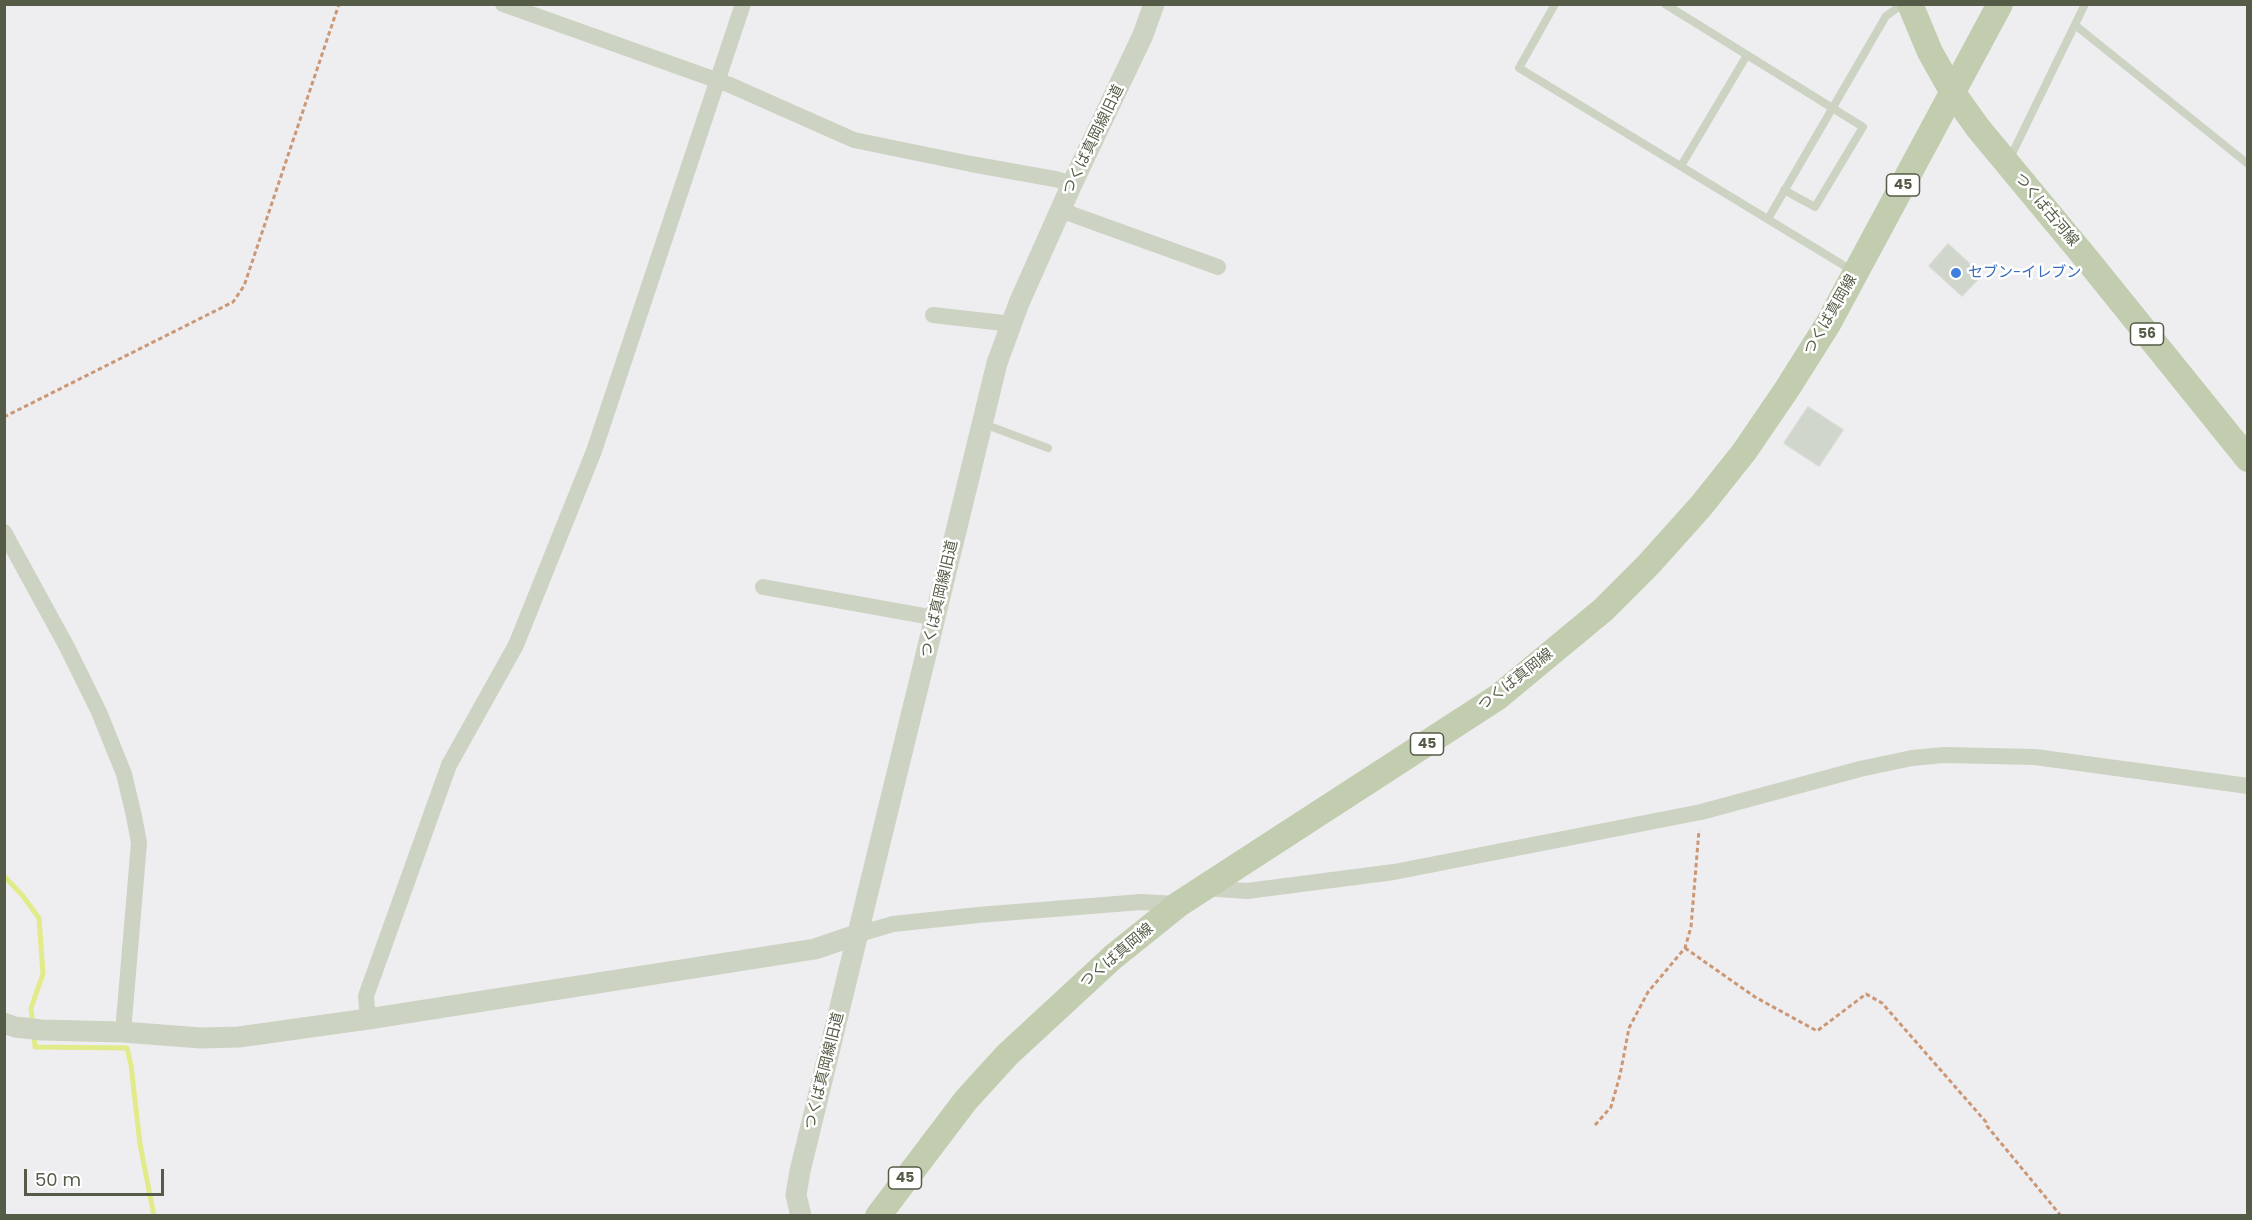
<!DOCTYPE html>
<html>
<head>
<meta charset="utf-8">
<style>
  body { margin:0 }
  #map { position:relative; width:2252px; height:1220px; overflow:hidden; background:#eeeef1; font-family:Poppins,sans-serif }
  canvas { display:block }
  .frame { position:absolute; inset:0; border:6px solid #545b46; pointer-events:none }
  .scale { position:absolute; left:24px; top:1169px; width:140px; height:27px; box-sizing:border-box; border:3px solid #545b46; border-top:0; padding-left:8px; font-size:18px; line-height:21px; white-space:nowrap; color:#545b46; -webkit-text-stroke:4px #fff; paint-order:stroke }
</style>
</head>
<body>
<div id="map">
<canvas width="2252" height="1220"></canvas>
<div class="frame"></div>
<div class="scale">50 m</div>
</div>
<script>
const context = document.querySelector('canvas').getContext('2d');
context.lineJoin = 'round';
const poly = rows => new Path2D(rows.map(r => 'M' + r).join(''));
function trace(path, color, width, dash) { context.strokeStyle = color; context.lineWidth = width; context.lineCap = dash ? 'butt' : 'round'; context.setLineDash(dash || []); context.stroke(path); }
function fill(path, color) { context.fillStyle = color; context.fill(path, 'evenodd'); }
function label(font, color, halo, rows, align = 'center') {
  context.font = font + ' Poppins,"Noto Sans JP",sans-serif'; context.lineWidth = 5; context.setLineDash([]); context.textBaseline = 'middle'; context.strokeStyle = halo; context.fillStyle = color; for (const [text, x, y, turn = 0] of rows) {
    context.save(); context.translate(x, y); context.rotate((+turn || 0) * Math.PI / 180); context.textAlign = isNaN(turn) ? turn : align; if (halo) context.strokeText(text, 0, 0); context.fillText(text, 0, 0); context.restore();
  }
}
const stream = poly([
  [4,876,22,895,39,918,43,974,31,1008,33,1025],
  [34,1034,35,1047,127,1048,131,1065,140,1144,154,1216]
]);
const building = poly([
  [1948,244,1971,265,1970,269,1980,277,1962,296,1929,266,1948,244],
  [1808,407,1843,430,1819,466,1784,443,1808,407]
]);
const path = poly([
  [4,417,233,302,244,286,339,4],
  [1685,948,1755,997,1817,1031,1866,994,1882,1003,1986,1122,1987,1126,2061,1216],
  [1595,1125,1611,1107,1620,1075,1629,1028,1648,992,1685,948,1691,927,1699,830]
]);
const service = poly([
  [1555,4,1519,68,1853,271],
  [1665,4,1863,127,1815,207,1784,190],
  [2075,25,2248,164],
  [2009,160,2085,4],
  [1681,166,1747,55],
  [1768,219,1886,16,1903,4],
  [984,424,1048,448]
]);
const minor = poly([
  [503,4,730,85,854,140,971,164,1055,179,1072,184],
  [1060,210,1218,267],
  [933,315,1012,324],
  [4,532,67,647,99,712,124,774,134,816,139,843,123,1032],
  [763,587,936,618],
  [1203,888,1247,891,1394,872,1701,812,1860,769,1912,758,1944,755,2035,757,2248,786],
  [859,934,893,924,978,915,1141,902,1179,904],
  [368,1019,366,996,449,765,516,645,594,451,743,4]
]);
const tertiary = poly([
  [4,1023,15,1027,42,1030,123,1032,201,1038,239,1037,368,1019,815,949,859,934],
  [801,1216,796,1195,800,1171,997,363,1019,303,1072,184,1143,35,1154,4]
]);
const primary = poly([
  [1910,4,1930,52,1953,93,1978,128,2085,257,2248,459],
  [878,1216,966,1100,1007,1055,1113,957,1179,904,1498,697,1603,610,1649,564,1701,506,1744,452,1787,389,1828,324,2000,4]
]);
const markers = [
  [1956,273,6,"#3f7fe0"]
];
const shields = [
  [1903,185,33],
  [2147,334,33],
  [1427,744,33],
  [905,1178,33]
];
const shieldNames = [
  ["45",1903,185],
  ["56",2147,334],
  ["45",1427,744],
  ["45",905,1178]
];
const streetNames = [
  ["つくば真岡線旧道",1094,140,-64],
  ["つくば古河線",2046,210,50],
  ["つくば真岡線",1831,315,-60],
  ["つくば真岡線旧道",940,599,-77],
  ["つくば真岡線",1516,680,-38],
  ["つくば真岡線",1117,956,-40],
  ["つくば真岡線旧道",825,1071,-76]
];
const shopNames = [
  ["セブン-イレブン",1968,273]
];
trace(stream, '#e2eb8a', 5);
fill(building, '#d1d6cd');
trace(building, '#d5dad2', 1.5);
trace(path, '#cc9775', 3, [4.5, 3]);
trace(service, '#cdd3c2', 8);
trace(minor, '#cdd3c2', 16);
trace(tertiary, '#cdd3c2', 21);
trace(primary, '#c1cdae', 26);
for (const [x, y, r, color] of markers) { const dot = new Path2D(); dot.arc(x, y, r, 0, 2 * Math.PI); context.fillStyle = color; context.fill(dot); trace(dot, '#fff', 2); }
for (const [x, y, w] of shields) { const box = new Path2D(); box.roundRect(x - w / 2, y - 11, w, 22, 4.5); context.fillStyle = '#fff'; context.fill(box); trace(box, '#545b46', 1.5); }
label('bold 14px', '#545b46', null, shieldNames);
label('15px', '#545b46', '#fff', streetNames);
label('15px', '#366cbe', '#fff', shopNames, 'left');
</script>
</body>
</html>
